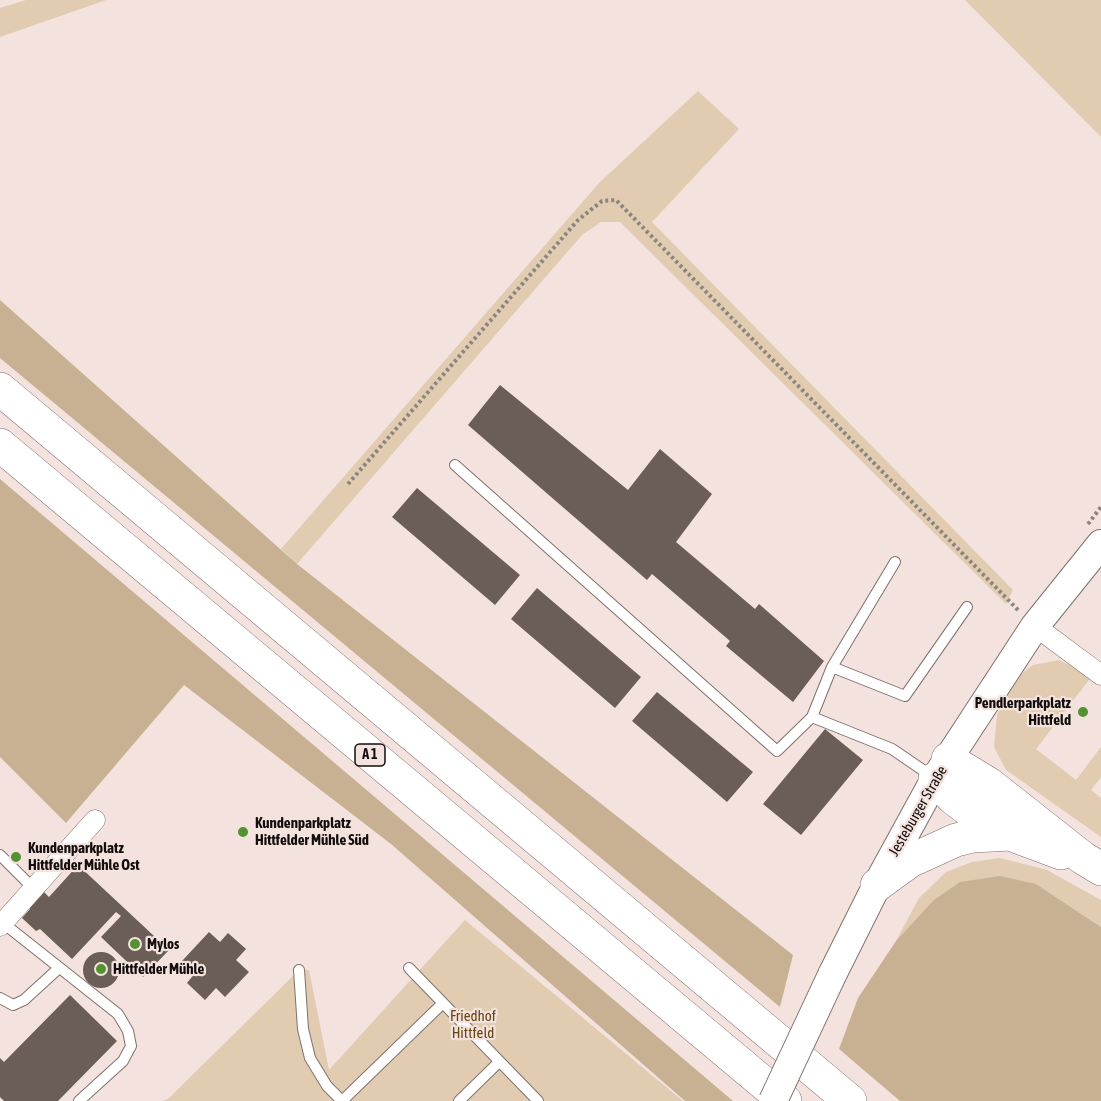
<!DOCTYPE html>
<html>
<head>
<meta charset="utf-8">
<style>
  body { margin:0 }
  canvas { display:block; background:#f3e2dd }
</style>
</head>
<body>
<canvas width="1101" height="1101"></canvas>
<script>
const context = document.querySelector('canvas').getContext('2d');
context.lineJoin = 'round';
function fill(path, color) { context.fillStyle = color; context.fill(path, 'evenodd'); }
const poly = rows => new Path2D(rows.map(r => 'M' + r).join(''));
function trace(path, color, width, dash) { context.strokeStyle = color; context.lineWidth = width; context.lineCap = dash ? 'butt' : 'round'; context.setLineDash(dash || []); context.stroke(path); }
function label(font, color, halo, rows, align = 'center') {
  context.font = font + ' "Asap Condensed",sans-serif'; context.lineWidth = 4.5; context.setLineDash([]); context.textBaseline = 'middle'; context.strokeStyle = halo; context.fillStyle = color; for (const [text, x, y, turn = 0] of rows) {
    context.save(); context.translate(x, y); context.rotate((+turn || 0) * Math.PI / 180); context.textAlign = isNaN(turn) ? turn : align; if (halo) context.strokeText(text, 0, 0); context.fillText(text, 0, 0); context.restore();
  }
}
const green = poly([
  [26,0,106,0,0,37,0,8],
  [965,0,1101,0,1101,137],
  [698,91,739,129,652,222,1013,590,1006,604,620,222,601,222,582,235,297,564,281,549,599,183],
  [1059,660,1092,676,1036,749,1076,780,1101,747,1101,777,1091,790,1101,798,1101,837,1006,770,994,747,997,715,1017,677,1033,665],
  [1000,858,1047,870,1101,900,1101,927,1036,884,896,941,919,898,946,872,972,862],
  [465,920,683,1101,162,1101,168,1099,299,970,309,970,329,1070]
]);
const forest = poly([
  [0,300,297,564,793,955,780,1007,0,358],
  [0,479,733,1101,685,1101,391,844,184,685,66,823,0,757],
  [1000,876,1036,884,1101,927,1101,1101,900,1101,839,1049,858,998,896,941,934,900,960,882]
]);
const building = poly([
  [500,385,628,490,660,449,712,494,676,542,755,609,759,604,824,661,793,702,726,646,730,641,652,574,647,580,468,425],
  [417,488,520,575,495,605,392,517],
  [537,588,641,677,615,708,511,619],
  [657,692,753,772,727,802,632,721],
  [825,729,863,760,801,835,763,804],
  [78,865,169,950,143,977,101,937,121,916,116,912,72,959,40,929,36,931,22,918,30,909,25,903,39,887,49,897],
  [209,932,220,942,228,933,246,949,236,960,249,972,225,997,216,988,205,1000,187,983,195,973,182,961],
  '83 970a18 18 0 1 1 36 0a18 18 0 1 1-36 0Z',
  [70,995,117,1041,58,1101,4,1101,0,1097,0,1058,4,1062]
]);
const path = poly([
  [348,484,578,220,602,201,616,200,1019,611],
  [1088,524,1101,507]
]);
const service = poly([
  [455,465,777,751,812,717,892,749,933,777],
  [832,667,895,562],
  [812,717,832,667,905,696,967,607],
  [0,855,34,889],
  [3,923,118,1014,128,1031,131,1046,123,1061,79,1101],
  [409,968,538,1101],
  [299,970,303,1029,310,1058,327,1086,342,1101],
  [0,998,13,1005,24,1000,59,968],
  [342,1101,442,1004],
  [459,1101,499,1062]
]);
const minor = poly([
  [1035,626,1101,675],
  [0,926,95,820]
]);
const secondary = poly([
  [832,975,877,885,935,779,1035,626,1101,544]
]);
const motorway = poly([
  [0,389,850,1101],
  [0,445,785,1101],
  [948,759,989,784,1083,858,1101,869],
  [935,779,953,798,982,820,1010,834,1061,853],
  [877,885,910,861,956,840,973,836,1010,834]
]);
const secondaryBridge = poly([
  [773,1101,832,975]
]);
const markers = [
  [1083,712,6,"#539131"],
  [243,832,6,"#539131"],
  [16,857,6,"#539131"],
  [135,944,6,"#539131"],
  [101,969,6,"#539131"]
];
const shields = [
  [370,755,30]
];
const shieldNames = [
  ["A 1",370,755]
];
const poiNames = [
  ["Pendlerparkplatz",1071,703,"right"],
  ["Hittfeld",1071,720,"right"],
  ["Kundenparkplatz",255,823],
  ["Hittfelder Mühle Süd",255,840],
  ["Kundenparkplatz",28,848],
  ["Hittfelder Mühle Ost",28,865],
  ["Mylos",147,944],
  ["Hittfelder Mühle",113,969]
];
const streetNames = [
  ["Jesteburger Straße",918,811,-60]
];
const parkNames = [
  ["Friedhof",473,1016],
  ["Hittfeld",473,1033]
];
fill(green, '#e1ccb1');
fill(forest, '#c8b193');
fill(building, '#6a5e57');
trace(service, '#80716d', 12);
trace(minor, '#80716d', 21);
trace(secondary, '#80716d', 30);
trace(motorway, '#80716d', 34);
trace(path, '#8e837f', 4, [3, 3]);
trace(service, '#fff', 10);
trace(minor, '#fff', 20);
trace(secondary, '#fff', 28);
trace(motorway, '#fff', 33);
trace(secondaryBridge, '#80716d', 30, []);
trace(secondaryBridge, '#fff', 28);
for (const [x, y, r, color] of markers) { const dot = new Path2D(); dot.arc(x, y, r, 0, 2 * Math.PI); context.fillStyle = color; context.fill(dot); trace(dot, '#f3e2dd', 2); }
for (const [x, y, w] of shields) { const box = new Path2D(); box.roundRect(x - w / 2, y - 11, w, 22, 4.5); context.fillStyle = '#f3e2dd'; context.fill(box); trace(box, '#130e0d', 1.5); }
label('bold 14px', '#130e0d', null, shieldNames);
label('bold 15px', '#130e0d', '#f3e2dd', poiNames, 'left');
label('15px', '#130e0d', '#f3e2dd', streetNames);
label('15px', '#664611', '#f3e2dd', parkNames);
</script>
</body>
</html>
